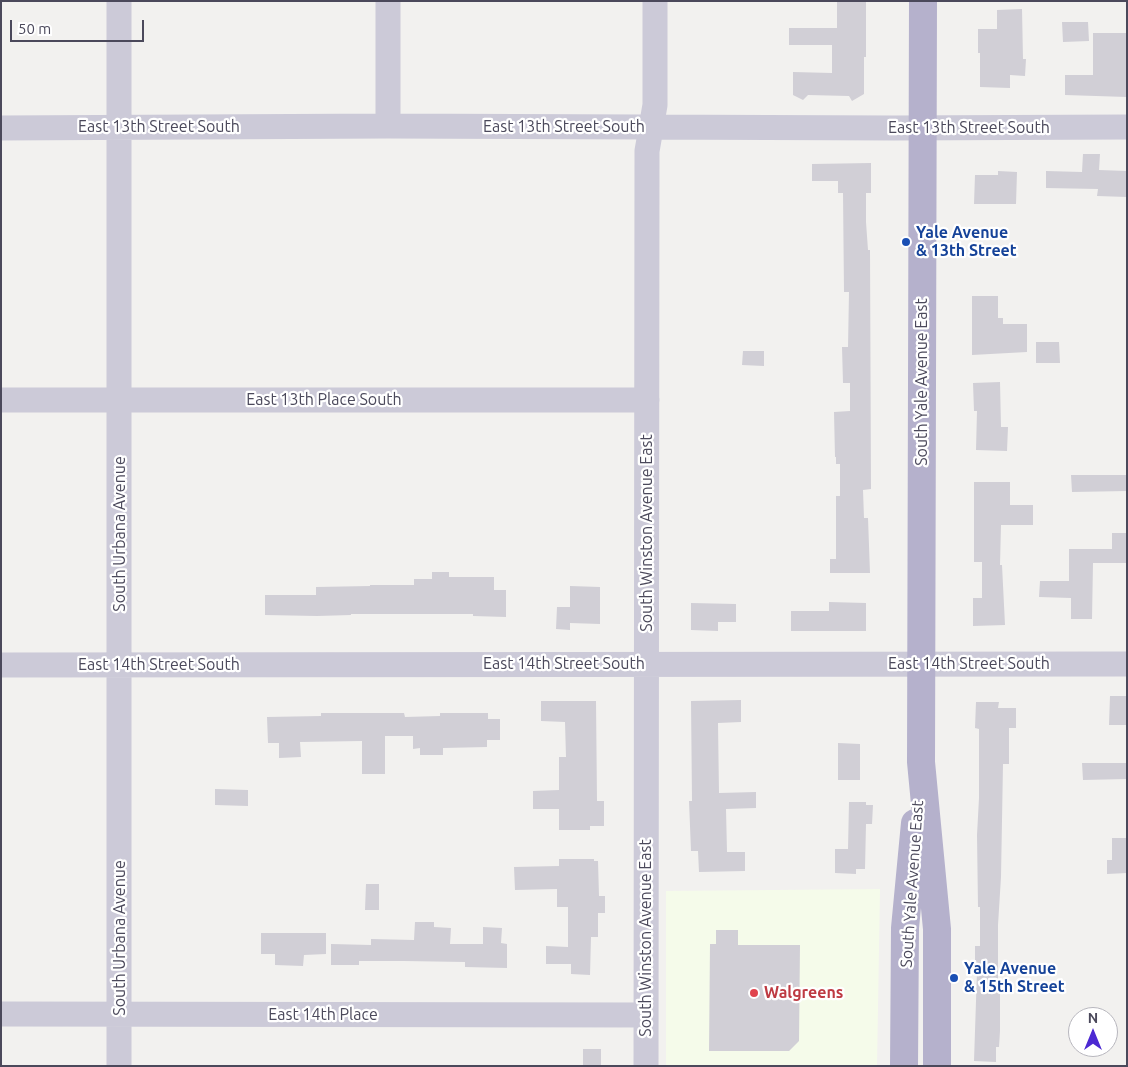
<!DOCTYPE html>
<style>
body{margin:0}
#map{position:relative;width:1128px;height:1067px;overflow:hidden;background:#f2f1ef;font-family:Ubuntu,sans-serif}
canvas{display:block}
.frame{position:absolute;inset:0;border:2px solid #4b495b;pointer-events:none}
.north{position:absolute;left:1068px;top:1007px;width:50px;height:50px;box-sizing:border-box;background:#fff;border:1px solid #b7b6bd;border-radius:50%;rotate:0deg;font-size:14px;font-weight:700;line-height:20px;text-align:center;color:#4b495b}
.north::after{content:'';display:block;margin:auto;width:18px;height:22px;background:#4c29d2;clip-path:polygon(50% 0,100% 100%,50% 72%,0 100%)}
.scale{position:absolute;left:10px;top:20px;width:134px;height:22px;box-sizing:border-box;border:2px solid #4b495b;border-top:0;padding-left:6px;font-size:15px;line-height:18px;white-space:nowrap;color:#4b495b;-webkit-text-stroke:4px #fff;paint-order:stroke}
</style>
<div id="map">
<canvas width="1128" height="1067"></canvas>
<div class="frame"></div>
<div class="north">N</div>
<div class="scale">50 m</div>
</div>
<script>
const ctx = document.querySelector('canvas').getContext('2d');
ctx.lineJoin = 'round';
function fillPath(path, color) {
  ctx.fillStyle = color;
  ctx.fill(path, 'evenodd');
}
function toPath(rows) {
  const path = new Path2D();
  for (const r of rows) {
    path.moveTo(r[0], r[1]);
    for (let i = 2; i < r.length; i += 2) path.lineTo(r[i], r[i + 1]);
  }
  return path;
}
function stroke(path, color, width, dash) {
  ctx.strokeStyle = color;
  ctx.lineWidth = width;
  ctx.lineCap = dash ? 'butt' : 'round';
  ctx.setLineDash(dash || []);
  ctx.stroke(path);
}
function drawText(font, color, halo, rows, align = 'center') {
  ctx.font = font + ' Ubuntu,sans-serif';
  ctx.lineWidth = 4.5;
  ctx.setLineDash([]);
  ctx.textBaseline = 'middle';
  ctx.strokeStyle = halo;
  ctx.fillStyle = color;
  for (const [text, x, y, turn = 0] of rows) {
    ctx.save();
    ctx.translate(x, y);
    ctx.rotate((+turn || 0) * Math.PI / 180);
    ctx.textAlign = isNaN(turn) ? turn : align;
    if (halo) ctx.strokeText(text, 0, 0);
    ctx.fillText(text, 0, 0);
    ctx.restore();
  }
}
fillPath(toPath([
 [880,889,877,1066,666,1066,666,891]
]), '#f5fbea');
fillPath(toPath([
 [837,1,866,1,866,57,864,57,864,94,852,101,849,96,808,95,803,100,793,95,793,72,832,73,832,45,789,45,789,28,837,28],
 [1022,9,1023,59,1026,59,1025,76,1010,75,1010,88,980,87,980,53,978,53,978,29,997,29,997,10],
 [1062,22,1088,22,1089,41,1063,42],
 [1093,33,1127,33,1127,97,1065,95,1065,75,1093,75],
 [1083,154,1100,154,1099,170,1127,171,1127,197,1097,196,1098,189,1046,188,1046,171,1082,172],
 [871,163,871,193,866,193,866,222,868,250,870,250,871,489,863,490,864,518,868,518,870,573,830,573,830,559,836,559,836,496,840,496,840,464,836,464,836,457,835,457,834,412,850,411,850,383,843,383,842,347,848,347,849,292,844,292,843,193,838,193,838,181,812,181,812,164],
 [998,171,1017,172,1016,204,974,204,975,175,998,175],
 [972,296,998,296,998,318,1003,318,1003,324,1027,324,1027,352,972,355],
 [1036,342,1059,342,1060,363,1036,363],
 [743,351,764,351,764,366,742,365],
 [1000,382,1001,427,1008,427,1007,451,976,450,977,411,974,411,973,383],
 [1071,475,1127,475,1127,491,1072,492],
 [974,482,1010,482,1010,505,1033,505,1033,525,1001,525,1000,565,1002,565,1005,625,973,626,973,598,982,598,982,562,974,562],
 [1112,533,1127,533,1127,563,1093,563,1092,619,1071,619,1071,598,1039,597,1040,581,1069,581,1069,549,1112,549],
 [432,572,449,572,449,577,494,577,494,590,506,590,506,617,473,616,473,614,351,614,351,615,317,616,265,615,265,595,316,595,316,587,370,586,370,585,414,585,414,579,432,579],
 [570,586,600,587,600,624,570,623,570,630,556,629,557,607,570,607],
 [829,602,866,603,866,631,791,631,791,611,829,611],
 [691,603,736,604,736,622,718,622,718,631,691,630],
 [1110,696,1127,696,1127,725,1109,725],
 [741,700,741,722,718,723,719,793,756,792,756,808,726,809,727,852,745,852,745,871,699,872,698,851,691,851,689,801,692,801,691,701],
 [541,701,596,701,597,801,604,801,604,826,590,826,590,830,559,830,559,809,533,809,533,791,559,790,559,757,566,757,565,722,541,721],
 [976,702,999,702,998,708,1016,708,1016,728,1009,728,1009,764,1003,764,1001,877,998,925,998,982,1000,982,1000,1031,999,1047,996,1047,996,1062,974,1061,977,971,975,971,975,946,980,946,980,907,978,907,977,835,979,798,979,729,975,728],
 [321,713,404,713,405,717,440,716,440,713,488,713,488,719,500,719,500,740,487,740,487,747,443,748,443,755,420,755,420,748,413,749,413,736,385,736,385,774,362,774,362,741,300,742,301,757,279,758,279,743,268,743,267,717,321,716],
 [838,743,860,744,860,780,838,780],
 [1082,763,1127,763,1127,779,1083,780],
 [215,789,248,790,248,806,215,805],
 [849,802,866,802,866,805,873,805,872,824,866,824,865,869,856,869,856,874,835,873,835,849,848,849],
 [1112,838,1127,838,1127,873,1107,874,1107,860,1112,860],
 [559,859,594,859,594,861,598,861,599,896,605,896,605,913,598,913,598,937,591,937,590,975,571,974,571,964,546,964,546,946,568,947,568,907,557,907,557,889,515,890,514,867,559,866],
 [366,884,379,884,379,910,365,910],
 [415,922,434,922,434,927,451,928,450,944,483,944,483,927,502,928,501,943,507,944,507,968,465,967,465,962,404,961,359,961,359,965,331,965,331,944,371,945,371,939,414,940],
 [716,930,738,930,738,945,800,945,799,1041,789,1051,709,1051,710,944,716,944],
 [261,933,326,933,326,954,304,955,303,966,275,965,275,954,261,954],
 [583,1049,601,1049,601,1066,583,1066]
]), '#d1cfd6');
stroke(toPath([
 [119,1,119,1066],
 [388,1,388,126],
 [1,128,388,126,894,128,1127,127],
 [1,400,647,400],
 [1,665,1127,664],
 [1,1014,645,1015],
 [646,1066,647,151,655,105,655,1]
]), '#cccad8', 25);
stroke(toPath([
 [923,1,921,762,937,929,937,1066],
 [904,1066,905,928,915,823]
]), '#b5b1cc', 28);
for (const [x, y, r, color] of [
 [906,242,5,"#1a4fb4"],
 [954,978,5,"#1a4fb4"],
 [754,993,5,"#e0444e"]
]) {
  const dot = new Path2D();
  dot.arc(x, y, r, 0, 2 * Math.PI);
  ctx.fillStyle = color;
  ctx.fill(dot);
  stroke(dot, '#fff', 2);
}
drawText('16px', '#4b495b', '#fff', [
 ["East 13th Street South",159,127],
 ["East 13th Street South",564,127],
 ["East 13th Street South",969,128],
 ["South Yale Avenue East",922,382,-90],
 ["East 13th Place South",324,400],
 ["South Winston Avenue East",647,533,-90],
 ["South Urbana Avenue",120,534,-90],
 ["East 14th Street South",564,664],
 ["East 14th Street South",969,664],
 ["East 14th Street South",159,665],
 ["South Yale Avenue East",912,884,-86],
 ["South Urbana Avenue",120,938,-90],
 ["South Winston Avenue East",646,938,-90],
 ["East 14th Place",323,1015]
]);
drawText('bold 16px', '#164399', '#fff', [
 ["Yale Avenue",916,233],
 ["& 13th Street",916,251],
 ["Yale Avenue",964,969],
 ["& 15th Street",964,987]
], 'left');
drawText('bold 16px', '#be3a42', '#fff', [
 ["Walgreens",764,993]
], 'left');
</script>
